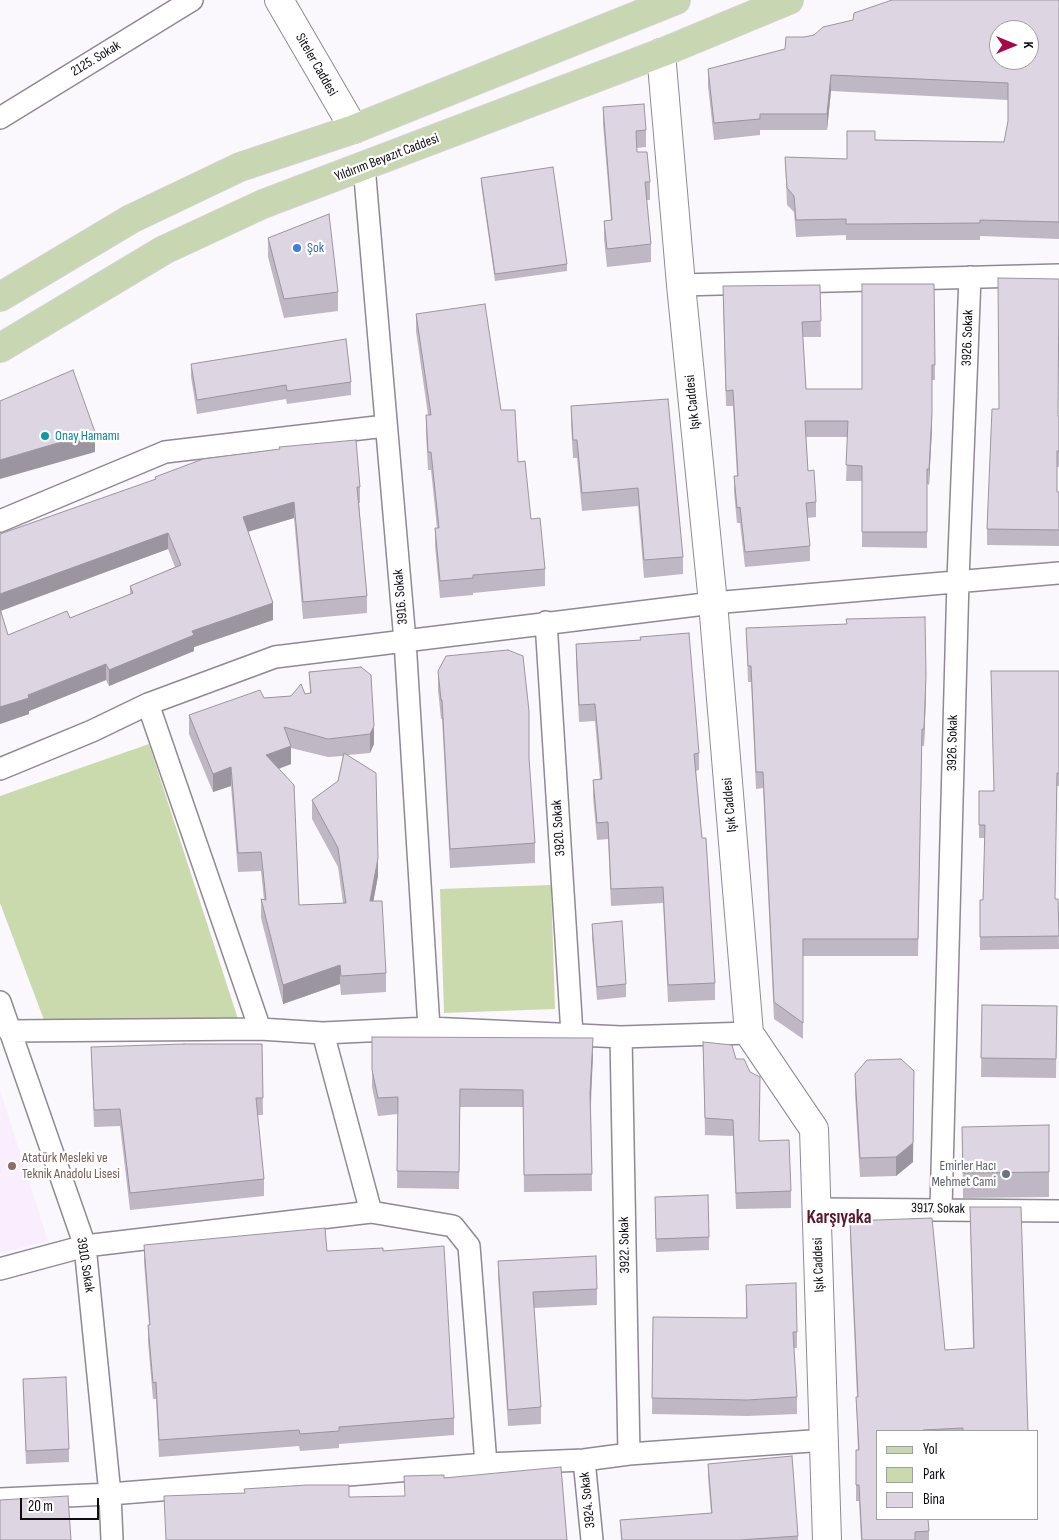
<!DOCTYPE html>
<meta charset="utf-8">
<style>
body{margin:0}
#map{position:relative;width:1059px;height:1540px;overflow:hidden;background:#fbf8fd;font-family:"Sofia Sans Condensed",sans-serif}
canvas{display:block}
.legend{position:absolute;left:876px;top:1430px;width:162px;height:90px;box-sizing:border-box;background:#fff;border:1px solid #9f9ea0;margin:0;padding:6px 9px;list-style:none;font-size:15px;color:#0f0c11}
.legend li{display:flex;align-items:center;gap:10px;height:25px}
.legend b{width:25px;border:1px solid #9f9ea0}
.north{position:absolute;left:989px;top:20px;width:50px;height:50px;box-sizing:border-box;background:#fff;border:1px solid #9f9ea0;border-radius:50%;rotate:90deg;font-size:14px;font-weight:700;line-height:20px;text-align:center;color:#0f0c11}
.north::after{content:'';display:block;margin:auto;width:18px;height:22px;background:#a30a47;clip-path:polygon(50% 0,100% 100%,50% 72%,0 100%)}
.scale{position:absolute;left:20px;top:1498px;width:79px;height:22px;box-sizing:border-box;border:2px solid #0f0c11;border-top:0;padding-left:6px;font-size:15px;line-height:18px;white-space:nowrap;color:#0f0c11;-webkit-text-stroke:4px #fff;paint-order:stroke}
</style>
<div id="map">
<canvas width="1059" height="1540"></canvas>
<ul class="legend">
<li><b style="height:6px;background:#c8d7b1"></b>Yol</li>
<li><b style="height:14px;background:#cadaad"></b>Park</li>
<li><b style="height:14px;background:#ded5e3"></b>Bina</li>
</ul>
<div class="north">K</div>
<div class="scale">20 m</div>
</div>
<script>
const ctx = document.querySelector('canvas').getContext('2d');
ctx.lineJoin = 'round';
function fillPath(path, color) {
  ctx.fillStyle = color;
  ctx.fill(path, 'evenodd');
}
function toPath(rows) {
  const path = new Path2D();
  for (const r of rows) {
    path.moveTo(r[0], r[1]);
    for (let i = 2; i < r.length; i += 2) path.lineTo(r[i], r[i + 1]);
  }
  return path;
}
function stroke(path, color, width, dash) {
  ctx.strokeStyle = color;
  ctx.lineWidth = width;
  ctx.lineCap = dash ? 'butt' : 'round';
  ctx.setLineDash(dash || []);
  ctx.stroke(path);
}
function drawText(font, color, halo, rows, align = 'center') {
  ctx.font = font + ' "Sofia Sans Condensed",sans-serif';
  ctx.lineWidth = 4.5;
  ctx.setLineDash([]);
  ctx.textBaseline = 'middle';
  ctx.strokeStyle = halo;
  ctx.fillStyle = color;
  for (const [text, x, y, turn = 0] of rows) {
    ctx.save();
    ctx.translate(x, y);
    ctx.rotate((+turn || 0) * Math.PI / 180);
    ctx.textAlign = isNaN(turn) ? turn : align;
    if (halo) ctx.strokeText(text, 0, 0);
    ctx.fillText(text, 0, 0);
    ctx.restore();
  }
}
fillPath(toPath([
 [0,1090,48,1241,0,1253]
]), '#f8eefe');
fillPath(toPath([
 [149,744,238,1019,44,1020,0,903,0,796],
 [551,885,555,1009,444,1013,440,889]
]), '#cadaad');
const street = toPath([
 [0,118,192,0],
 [364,166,405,641,429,1028],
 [681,285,1059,275],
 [0,521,165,452,385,426],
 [546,622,572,1034],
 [148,704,260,1029],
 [0,769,92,731,148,704,275,657,713,603,1059,573],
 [0,1002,85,1246,110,1494,112,1540],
 [9,1031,260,1029,323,1033,429,1028,621,1037,749,1033],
 [323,1033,371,1212,453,1226,469,1246,486,1464],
 [621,1037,629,1454],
 [941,1208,958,580,970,277],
 [817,1209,1059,1211],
 [0,1269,85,1246,371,1212],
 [584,1460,592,1540],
 [0,1499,110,1494,486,1464,584,1460,629,1454,825,1440]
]);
const secondary = toPath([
 [279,0,354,129],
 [661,53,681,285,713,603,749,1033,814,1129,827,1540]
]);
const primary = toPath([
 [0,297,131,219,240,167,354,129,676,0],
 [0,348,164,250,263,204,661,53,789,0]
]);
stroke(street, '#908894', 24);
stroke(secondary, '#908894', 30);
stroke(primary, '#d4d3d4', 30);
stroke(street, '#fff', 21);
stroke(secondary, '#fff', 28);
stroke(primary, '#c8d7b1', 28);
fillPath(toPath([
 [1059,0,1059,239,980,236,980,240,846,240,846,235,796,237,794,212,787,205,785,157,847,159,875,140,1004,142,1008,121,1008,100,831,91,827,130,760,130,760,135,714,140,708,86,708,69,785,49,804,37],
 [603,107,646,130,646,147,637,148,637,152,650,182,650,200,646,200,651,244,651,262,607,267,604,239,604,221,611,220,603,124],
 [481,178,567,264,567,271,495,281,481,184],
 [268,238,338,292,338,311,284,318,268,257],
 [934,284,935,380,932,380,932,428,929,485,927,484,927,548,862,547,862,481,846,481,848,437,806,437,808,471,816,502,816,517,807,518,810,546,810,561,745,567,740,523,737,523,734,492,734,476,737,476,733,406,726,406,723,302,820,285,821,337,803,337,806,389,862,389],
 [416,314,501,410,518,462,531,519,545,569,545,586,473,593,473,595,440,598,435,546,435,528,437,528,431,470,428,470,426,433,426,415,428,415,416,331],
 [191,364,351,382,351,395,287,404,286,399,197,414,191,377],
 [668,399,683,557,683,574,644,578,638,506,582,511,577,458,573,458,571,424,571,406],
 [999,409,1059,416,1059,467,1057,467,1057,492,1059,492,1059,546,987,545,987,529],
 [155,477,360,487,360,503,359,503,367,596,367,613,303,619,294,518,248,532,273,620,194,647,194,651,109,686,106,680,29,711,29,714,0,724,0,534,155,480],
 [168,549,175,567,130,586,130,594,70,618,8,635,1,611],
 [746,628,926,692,924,746,922,746,918,956,803,956,803,1039,774,1019,763,788,756,789,751,682,748,682],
 [576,644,699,753,699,770,696,771,715,983,715,1000,668,1002,663,903,611,906,608,839,597,840,593,797,593,780,600,779,595,721,579,722,576,661],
 [361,667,374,744,370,753,348,755,378,876,373,901,386,973,386,992,341,995,340,984,283,1004,261,918,261,899,264,900,261,871,238,872,231,786,213,792,189,734,189,715,264,698,291,696,310,693,309,672],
 [291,748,328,757,343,756,338,781,312,800,312,819,338,867,343,903,299,905,279,769,291,764],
 [438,671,529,759,535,843,535,863,450,868,442,719,441,719,438,690],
 [1059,671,1059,786,1057,786,1055,899,1058,899,1059,949,980,950,980,900,983,900,985,838,979,838,979,791,993,791],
 [592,924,626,984,626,997,597,1000,592,937],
 [982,1005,1057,1006,1056,1078,981,1077],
 [372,1037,593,1055,591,1105,592,1191,524,1192,523,1107,460,1107,459,1189,397,1188,398,1114,378,1116,372,1087],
 [703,1042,759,1141,791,1191,791,1208,736,1209,733,1136,705,1135],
 [262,1044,263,1115,257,1115,264,1179,264,1196,130,1210,120,1126,94,1127,91,1047],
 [855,1074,913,1162,896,1176,860,1177,855,1094],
 [962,1127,1049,1172,1049,1197,963,1198],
 [655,1197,709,1237,709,1250,656,1252],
 [970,1207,1028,1431,878,1431,929,1531,929,1540,861,1540,859,1501,856,1501,856,1450,858,1450,856,1397,857,1397,850,1237,850,1221,945,1350,973,1348],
 [144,1245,327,1251,383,1251,454,1418,454,1435,339,1444,339,1448,300,1451,299,1446,159,1457,156,1399,153,1399,148,1342,148,1325,149,1325,144,1262],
 [498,1261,597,1289,597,1305,534,1308,541,1407,541,1424,508,1426,498,1277],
 [746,1285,797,1332,797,1348,794,1348,797,1397,797,1414,747,1416,652,1414,653,1317,746,1318],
 [23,1379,69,1449,69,1462,26,1464],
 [708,1464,798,1536,798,1540,621,1540,620,1520,711,1513,708,1477]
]), '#bfb7c3');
fillPath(toPath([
 [831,75,831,91,827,130,827,114],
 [932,413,932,428,929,485,929,469],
 [95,432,95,452,0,479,0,460],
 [294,502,294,518,243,533,243,517],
 [168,533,168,549,0,611,0,594],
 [273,603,273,620,194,647,194,651,109,686,109,670,192,631],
 [106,664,106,680,29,711,29,714,0,724,0,707],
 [926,675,926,692,924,746,924,729],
 [374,726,374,744,370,753,370,734],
 [291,746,291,764,266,773,266,755],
 [231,767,231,786,213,792,213,774],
 [378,858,378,876,370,920,370,901],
 [340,965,340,984,283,1004,283,985],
 [593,1038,593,1055,590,1110,590,1093],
 [914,1071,913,1162,896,1176,896,1157]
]), '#9b959f');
const building = toPath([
 [892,0,1059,0,1059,222,980,220,980,223,874,224,846,224,846,219,796,220,794,196,787,188,785,157,847,159,847,131,875,131,875,140,1004,142,1008,121,1008,83,831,75,827,114,760,114,760,119,714,123,708,69,785,49,786,37,804,37,814,35,823,27,853,20,854,13,892,0],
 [999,30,1029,30,1029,60,999,60,999,30],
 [644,104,646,130,636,131,637,152,647,152,650,182,645,182,651,244,607,249,604,221,612,220,603,107,644,104],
 [553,167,567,264,495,274,481,178,553,167],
 [329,214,338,292,284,299,268,238,329,214],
 [998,278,1059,279,1058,416,1059,416,1059,451,1057,451,1057,492,1059,492,1059,530,987,529,992,409,999,409,998,278],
 [862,284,934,284,935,365,932,365,932,413,929,469,927,469,927,532,862,532,862,466,846,465,848,421,805,421,808,471,814,470,816,502,806,503,810,546,745,552,740,507,737,508,734,476,738,476,733,390,726,391,723,286,820,285,821,321,802,322,806,389,862,389,862,284],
 [485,304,501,410,515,410,518,462,525,461,531,519,540,518,545,569,473,575,473,578,440,581,435,528,439,528,431,452,428,452,426,415,431,415,416,314,485,304],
 [346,339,351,382,287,391,286,385,197,400,191,364,346,339],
 [73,370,95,432,0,460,0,401,73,370],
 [668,399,683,557,644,560,638,488,582,493,577,440,573,440,571,406,668,399],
 [356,440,360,487,357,487,367,596,303,602,294,502,243,517,273,603,192,631,194,635,109,670,106,664,28,695,29,698,0,707,0,609,8,635,67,611,70,618,133,593,130,586,181,565,168,533,0,594,0,534,156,479,155,477,203,459,280,449,279,447,356,440],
 [925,617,926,675,924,729,922,729,918,939,803,939,803,1023,774,1002,763,772,756,772,751,666,748,666,746,628,847,624,846,619,925,617],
 [689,633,699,753,694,754,702,838,706,838,715,983,668,985,663,887,611,889,608,822,597,823,593,780,602,779,595,704,579,705,576,644,641,640,640,637,689,633],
 [508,650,523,656,529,711,529,758,535,843,450,849,442,700,441,700,438,671,446,656,508,650],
 [361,667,371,675,374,726,370,734,328,739,284,727,291,746,266,755,294,785,299,905,346,903,338,848,312,800,338,781,344,753,376,773,378,858,370,901,382,901,386,973,341,976,340,965,283,985,261,899,266,900,261,852,238,853,231,767,213,774,189,715,260,690,264,698,291,696,301,684,305,694,311,693,309,672,361,667],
 [991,671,1059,671,1059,773,1057,773,1055,899,1058,899,1059,936,980,937,980,900,983,900,985,825,979,825,979,791,994,791,991,671],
 [622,921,626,984,597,987,592,924,622,921],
 [982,1005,1057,1006,1056,1059,981,1058,982,1005],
 [372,1037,593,1038,590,1093,592,1174,524,1175,523,1090,460,1089,459,1172,397,1171,398,1097,378,1098,372,1070,372,1037],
 [703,1042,732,1045,736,1059,744,1059,750,1072,760,1077,759,1141,789,1140,791,1191,736,1193,733,1120,705,1118,703,1042],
 [184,1044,262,1044,263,1098,256,1098,264,1179,130,1193,120,1109,94,1110,91,1047,184,1044],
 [901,1059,914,1071,913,1143,896,1157,860,1158,855,1074,867,1060,901,1059],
 [1049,1125,1049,1172,963,1173,962,1127,1049,1125],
 [708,1195,709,1237,656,1239,655,1197,708,1195],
 [970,1207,1021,1207,1028,1431,963,1431,963,1428,923,1430,923,1431,878,1431,878,1519,928,1519,929,1531,915,1532,915,1540,862,1540,859,1485,856,1485,856,1450,859,1450,856,1397,858,1397,850,1221,932,1218,945,1350,974,1348,970,1207],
 [325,1228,327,1251,383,1248,383,1251,444,1246,454,1418,339,1427,339,1431,300,1434,299,1430,159,1440,156,1382,153,1383,148,1325,150,1325,144,1245,325,1228],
 [596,1256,597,1289,533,1292,541,1407,508,1410,498,1261,596,1256],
 [796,1283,797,1332,793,1332,797,1397,747,1400,652,1398,653,1317,747,1318,746,1285,796,1283],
 [66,1377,69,1449,26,1451,23,1379,66,1377],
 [792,1456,798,1536,739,1540,622,1540,620,1520,712,1513,708,1464,792,1456],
 [561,1467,567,1540,166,1540,164,1496,245,1493,244,1489,307,1485,349,1485,349,1497,405,1496,404,1476,444,1475,444,1478,561,1467],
 [68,1496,71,1540,0,1540,0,1500,68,1496]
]);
fillPath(building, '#ded5e3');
stroke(building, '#9b959f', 1);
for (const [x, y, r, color] of [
 [297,248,5,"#3f7fe0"],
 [45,436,5,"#0f9aa8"],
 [12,1166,5,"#8d6e63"],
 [1006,1174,5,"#6b7280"]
]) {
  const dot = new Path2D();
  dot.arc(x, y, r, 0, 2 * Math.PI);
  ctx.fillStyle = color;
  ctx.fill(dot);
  stroke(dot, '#fff', 2);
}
drawText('14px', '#0f0c11', '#fff', [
 ["2125. Sokak",96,59,-31],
 ["Siteler Caddesi",316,65,60],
 ["Yıldırım Beyazıt Caddesi",387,158,-21],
 ["3926. Sokak",968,338,-88],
 ["Işık Caddesi",693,402,-96],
 ["3916. Sokak",401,597,-95],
 ["3926. Sokak",953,743,-89],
 ["Işık Caddesi",730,805,-95],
 ["3920. Sokak",559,828,-94],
 ["3917. Sokak",938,1209,1],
 ["3922. Sokak",625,1245,-91],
 ["3910. Sokak",85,1265,81],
 ["Işık Caddesi",819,1265,-92],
 ["3924. Sokak",588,1500,-96]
]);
drawText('14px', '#366cbe', '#fff', [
 ["Şok",307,248]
], 'left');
drawText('14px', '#0d838f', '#fff', [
 ["Onay Hamamı",55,436]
], 'left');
drawText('14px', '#785e54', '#fff', [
 ["Atatürk Mesleki ve",22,1158],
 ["Teknik Anadolu Lisesi",22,1174]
], 'left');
drawText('14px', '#5b616d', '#fff', [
 ["Emirler Hacı",996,1166],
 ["Mehmet Cami",996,1182]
], 'right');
drawText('bold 19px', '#591529', '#fff', [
 ["Karşıyaka",839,1218]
]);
</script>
